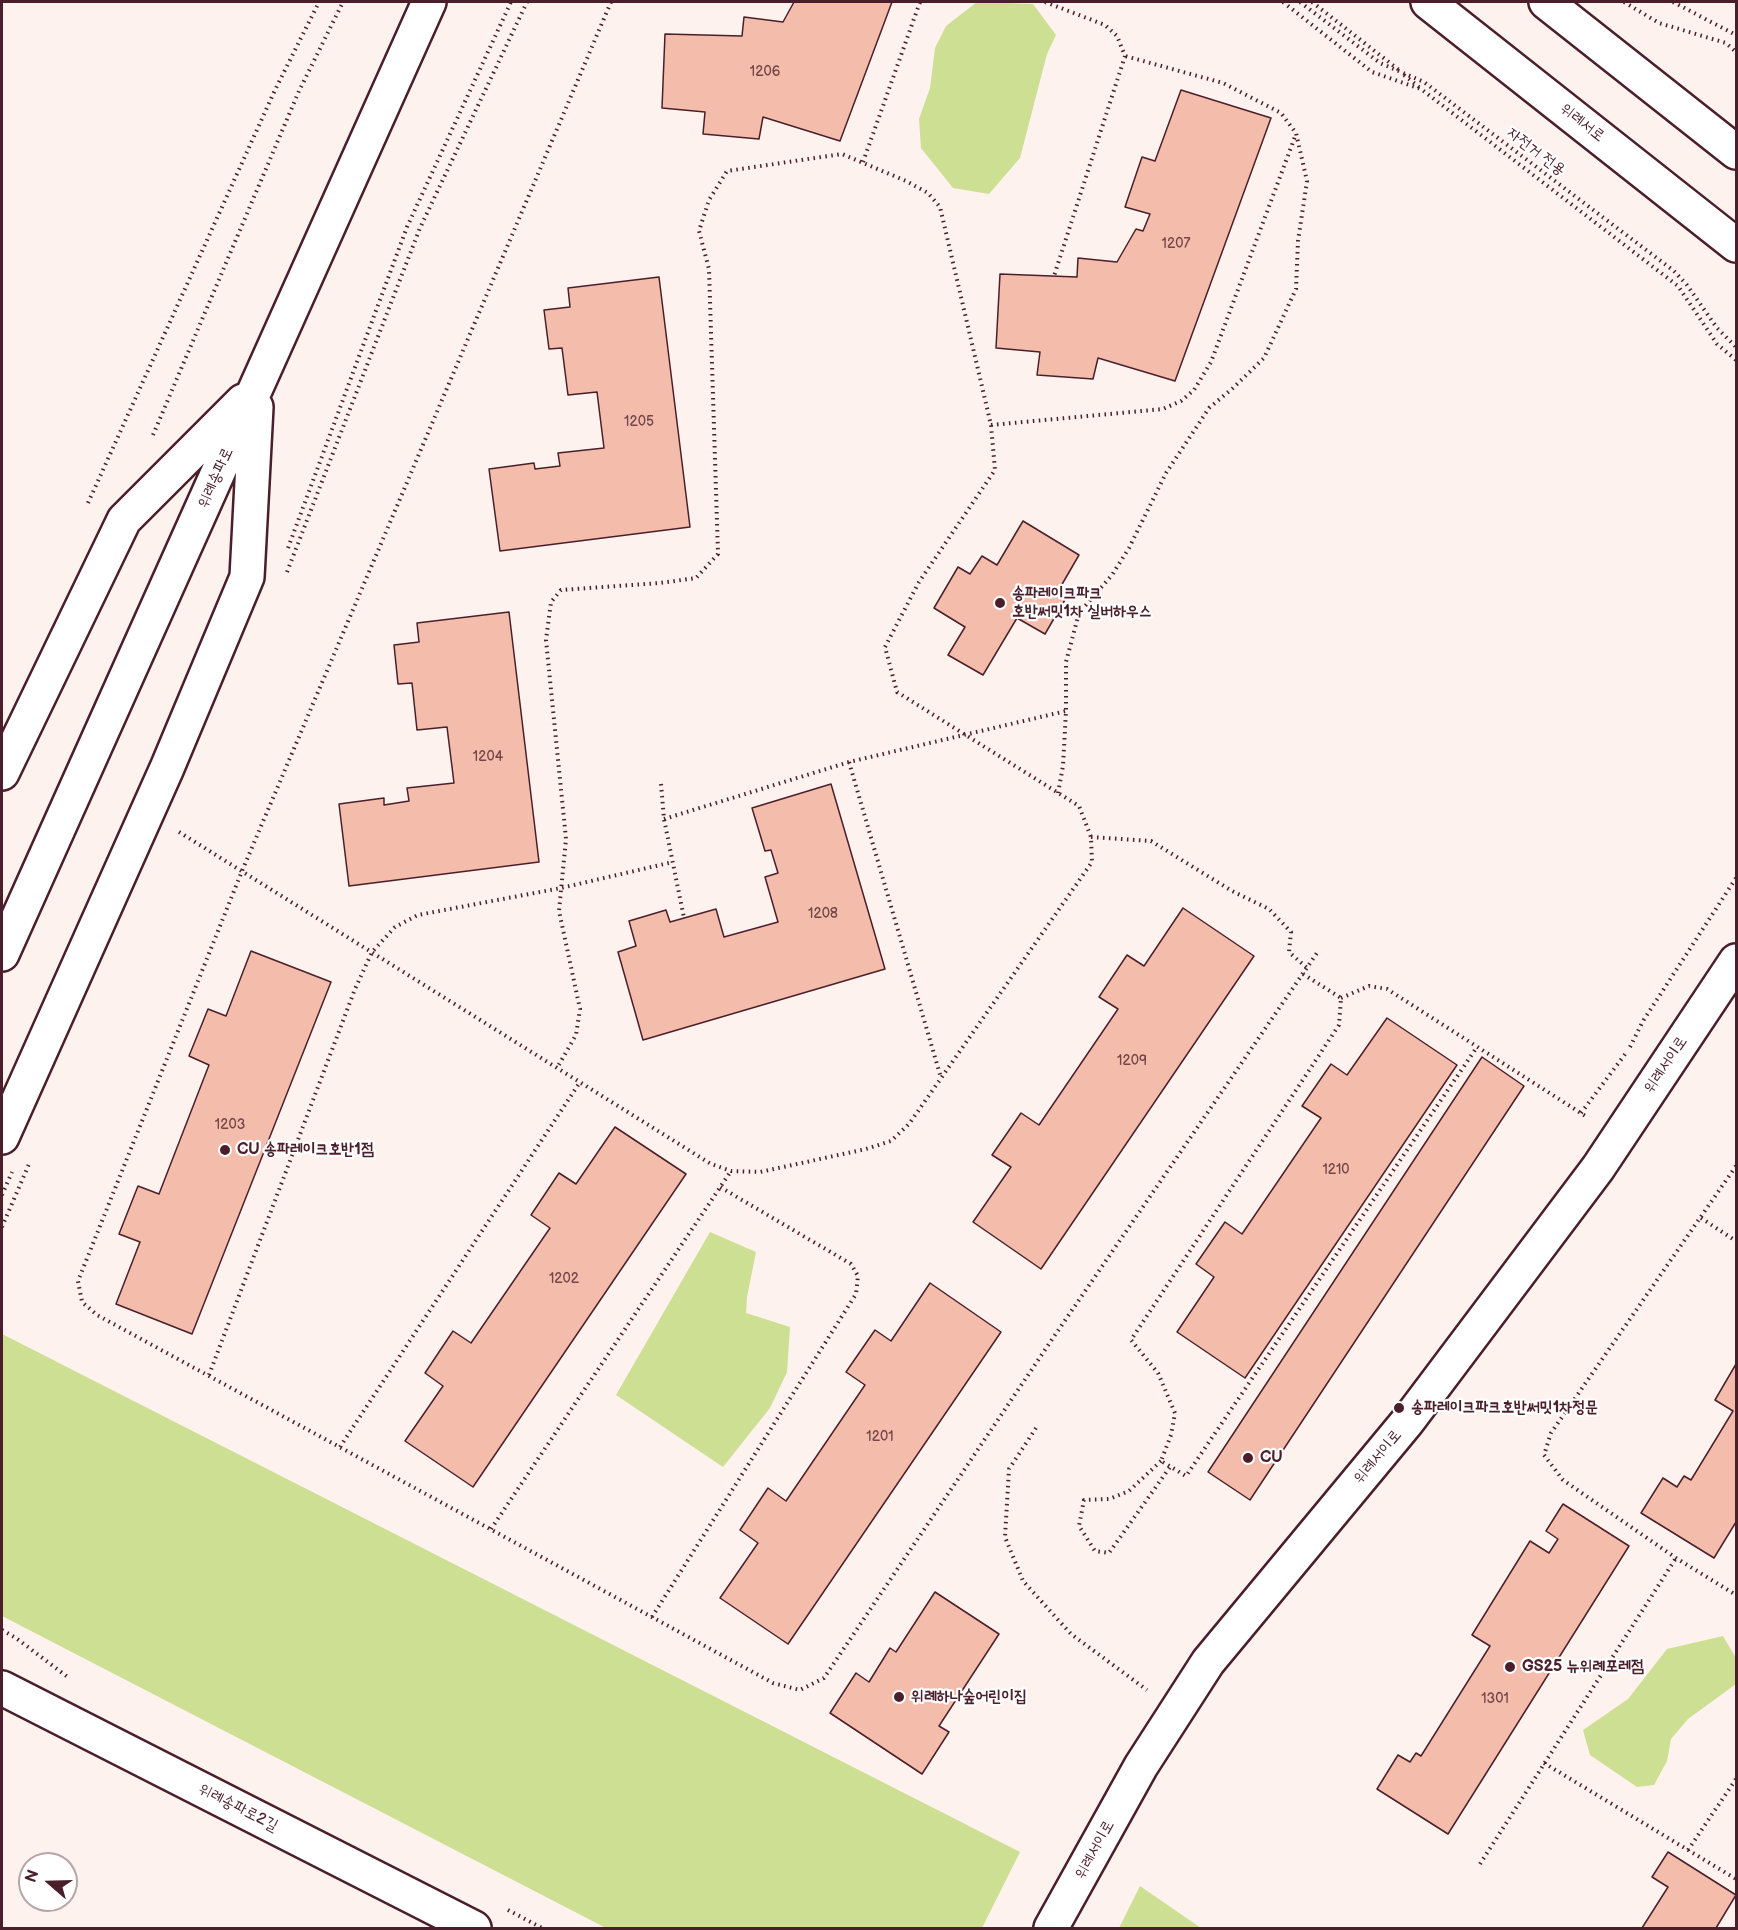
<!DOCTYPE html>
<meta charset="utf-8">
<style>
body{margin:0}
#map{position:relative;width:1738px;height:1930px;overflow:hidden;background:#fdf2ee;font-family:"Balsamiq Sans",sans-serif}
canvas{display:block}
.frame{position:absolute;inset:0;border:3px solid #4a1f2b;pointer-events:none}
.north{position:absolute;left:18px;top:1852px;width:60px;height:60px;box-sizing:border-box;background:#fff;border:2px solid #b7a5aa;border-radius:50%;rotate:290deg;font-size:16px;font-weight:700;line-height:24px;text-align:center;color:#4a1f2b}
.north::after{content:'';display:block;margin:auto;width:21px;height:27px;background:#4a1f2b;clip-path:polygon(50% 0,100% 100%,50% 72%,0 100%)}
</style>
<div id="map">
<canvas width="1738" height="1930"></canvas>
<div class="frame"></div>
<div class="north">N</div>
</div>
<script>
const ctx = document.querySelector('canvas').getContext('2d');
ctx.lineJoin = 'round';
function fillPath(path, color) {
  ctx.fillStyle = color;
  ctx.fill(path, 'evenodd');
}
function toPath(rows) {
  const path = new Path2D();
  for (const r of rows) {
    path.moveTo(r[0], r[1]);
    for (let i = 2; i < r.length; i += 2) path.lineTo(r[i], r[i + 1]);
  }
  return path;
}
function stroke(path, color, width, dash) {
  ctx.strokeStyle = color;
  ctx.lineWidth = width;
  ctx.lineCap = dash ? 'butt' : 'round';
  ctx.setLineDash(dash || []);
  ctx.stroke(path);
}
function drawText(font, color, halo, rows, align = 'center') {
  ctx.font = font + ' "Balsamiq Sans","Poor Story",sans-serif';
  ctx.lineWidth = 4.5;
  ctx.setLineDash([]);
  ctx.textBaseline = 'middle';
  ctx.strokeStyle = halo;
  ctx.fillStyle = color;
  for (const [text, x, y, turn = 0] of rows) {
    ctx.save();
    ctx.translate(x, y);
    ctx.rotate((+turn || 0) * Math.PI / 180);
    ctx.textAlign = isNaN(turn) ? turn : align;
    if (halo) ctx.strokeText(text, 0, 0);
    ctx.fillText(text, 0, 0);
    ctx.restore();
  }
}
fillPath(toPath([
 [977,2,1033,4,1056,35,1047,54,1020,158,989,194,953,188,921,148,919,119,930,88,935,48,946,26],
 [710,1232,756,1252,747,1297,746,1313,790,1327,787,1372,770,1408,723,1467,616,1395],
 [2,1334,1020,1852,982,1928,606,1928,2,1616],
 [1723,1636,1736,1658,1736,1684,1688,1719,1671,1739,1667,1761,1654,1785,1637,1787,1590,1755,1583,1730,1628,1699,1667,1649],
 [1140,1886,1201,1928,1119,1928]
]), '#cddf93');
const building = toPath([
 [794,2,892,2,840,141,763,117,759,139,703,134,705,112,662,108,665,34,742,36,744,17,783,22,794,2],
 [1181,90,1271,118,1175,381,1098,358,1093,379,1037,375,1040,352,996,348,1000,274,1077,277,1078,258,1117,262,1136,229,1143,231,1150,214,1125,207,1142,157,1155,161,1181,90],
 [659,277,690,527,500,551,489,469,534,463,535,469,560,466,558,453,604,448,597,392,568,395,562,348,549,349,544,310,570,307,568,288,659,277],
 [1023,521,1079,555,1057,593,1066,598,1045,634,1017,618,983,675,948,655,965,627,934,608,958,567,970,574,982,556,997,565,1023,521],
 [509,612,539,862,349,886,339,804,384,798,384,805,409,801,407,788,454,783,447,727,417,730,412,683,398,684,394,645,419,642,417,623,509,612],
 [831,784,885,969,643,1040,618,952,636,946,629,921,666,910,670,922,716,909,724,937,778,922,765,877,778,873,771,850,765,851,752,808,831,784],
 [1183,908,1254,956,1041,1269,973,1222,1011,1167,992,1155,1021,1113,1039,1125,1118,1009,1099,997,1127,955,1144,966,1183,908],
 [251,951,331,982,192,1334,116,1304,140,1242,119,1234,138,1186,159,1194,209,1065,189,1056,208,1009,226,1016,251,951],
 [1387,1018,1457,1065,1245,1378,1177,1332,1214,1277,1196,1264,1225,1222,1242,1234,1321,1118,1302,1106,1331,1064,1347,1075,1387,1018],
 [1482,1057,1524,1086,1250,1500,1208,1472,1482,1057],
 [615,1127,686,1174,473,1487,405,1441,443,1386,425,1373,453,1331,471,1343,550,1228,531,1215,559,1173,576,1184,615,1127],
 [930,1283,1001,1332,788,1644,720,1598,758,1543,740,1530,768,1488,786,1501,865,1385,846,1372,875,1330,891,1341,930,1283],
 [1736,1364,1736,1522,1714,1558,1641,1513,1663,1478,1677,1487,1684,1476,1691,1480,1733,1411,1715,1400,1736,1364],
 [1563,1504,1629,1546,1448,1834,1377,1789,1398,1755,1410,1762,1416,1753,1421,1756,1490,1646,1472,1635,1530,1541,1549,1553,1558,1539,1546,1531,1563,1504],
 [935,1592,999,1634,939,1726,949,1732,922,1774,830,1713,856,1673,869,1682,890,1648,896,1652,935,1592],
 [1668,1852,1736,1895,1716,1928,1642,1928,1668,1887,1652,1877,1668,1852]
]);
fillPath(building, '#f4bcaa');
stroke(building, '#4a1f2b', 1.5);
const tertiary = toPath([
 [2,1688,474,1928],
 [1051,1928,1141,1766,1208,1662,1407,1422,1598,1168,1736,961]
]);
const secondary = toPath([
 [2,773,124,520,243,401],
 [2,954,429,2],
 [2,1137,167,768,247,577,256,407]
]);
const primary = toPath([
 [1428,2,1736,245],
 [1546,2,1736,152]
]);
stroke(tertiary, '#4a1f2b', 38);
stroke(secondary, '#4a1f2b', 38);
stroke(primary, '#4a1f2b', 38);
stroke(toPath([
 [611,2,242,871,78,1281,82,1302,97,1315,773,1683,800,1690,824,1678,1055,1335,1317,953],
 [1045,2,1105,25,1117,36,1125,56,1054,276],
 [1283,2,1372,72,1421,89,1678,286,1717,344,1736,360],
 [1300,2,1380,63,1424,82,1674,271,1687,285,1717,328,1736,347],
 [1312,2,1399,70],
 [1624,2,1659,23,1726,43,1736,52],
 [1673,2,1736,35],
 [1404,75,1419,87],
 [863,162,920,2],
 [991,425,1163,409,1181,401,1194,390,1211,362,1296,134],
 [153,435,299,91,343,2],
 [88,503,275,90,319,2],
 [288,548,407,227,511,2],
 [287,572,420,228,527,2],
 [849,762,941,1078],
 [661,784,664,819,684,918],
 [1058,793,1063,766,1066,711,1066,662,1079,613,1112,575,1129,548,1166,473,1209,408,1233,388,1264,358,1296,289,1298,241,1307,181,1296,133,1281,113,1223,83,1125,56],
 [664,819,849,762,1066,711],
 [179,832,711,1164,731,1171,760,1172,866,1149,891,1141,909,1124,1092,862,1091,837,1079,806,897,692,885,647,919,582,995,470,991,425,940,207,928,193,906,181,842,154,727,171,709,200,699,231,709,269,718,554,696,578,660,583,561,590,551,602,546,640,566,839,559,911,580,1009,576,1035,557,1068],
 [1091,837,1151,841,1232,891,1269,909,1291,932,1289,952,1307,968],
 [1303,974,1341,998,1339,1025,1131,1340,1158,1373,1175,1413,1171,1435,1161,1461,1186,1476,1477,1047],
 [1341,998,1369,986,1387,989,1587,1117],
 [1630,1047,1643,1021,1736,878],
 [1581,1113,1626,1053],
 [1736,1166,1551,1433,1544,1455,1563,1480,1676,1558,1736,1595],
 [2,1195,12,1172],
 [1701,1218,1736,1241],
 [2,1227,29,1164],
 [209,1375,355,989,372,952,395,927,418,915,561,888,673,862],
 [1036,1428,1009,1469,1005,1537,1023,1581,1071,1634,1147,1690],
 [340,1447,580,1082],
 [1161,1461,1129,1491,1109,1499,1084,1500,1079,1526,1095,1551,1109,1553,1170,1467],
 [491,1529,731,1171],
 [652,1617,856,1294,858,1276,851,1264,720,1187],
 [2,1630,16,1638,69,1678],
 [1544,1763,1736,1879],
 [1688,1850,1736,1779],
 [1480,1864,1676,1558],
 [508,1910,542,1928]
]), '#4a1f2b', 4, [1.5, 4.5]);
stroke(tertiary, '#fff', 33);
stroke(secondary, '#fff', 33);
stroke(primary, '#fff', 33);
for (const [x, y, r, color] of [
 [1000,603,6,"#4a1f2b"],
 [225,1150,6,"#4a1f2b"],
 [1399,1408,6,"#4a1f2b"],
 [1248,1458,6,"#4a1f2b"],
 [1510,1667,6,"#4a1f2b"],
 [899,1697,6,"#4a1f2b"]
]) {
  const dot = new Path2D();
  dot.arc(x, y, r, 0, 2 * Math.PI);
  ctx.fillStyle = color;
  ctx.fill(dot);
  stroke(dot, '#fff', 2);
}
drawText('14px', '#74464b', null, [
 ["1206",765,72],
 ["1207",1176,244],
 ["1205",639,422],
 ["1204",488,757],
 ["1208",823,914],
 ["1209",1132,1061],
 ["1203",230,1125],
 ["1210",1336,1170],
 ["1202",564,1279],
 ["1201",880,1437],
 ["1301",1495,1699]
]);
drawText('16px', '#4a1f2b', '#fff', [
 ["위례서로",1582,123,38],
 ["자전거 전용",1536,152,37],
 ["위례송파로",216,478,-66],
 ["위례서이로",1666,1065,-56],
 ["위례서이로",1378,1457,-50],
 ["위례송파로2길",238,1808,27],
 ["위례서이로",1095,1850,-61]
]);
drawText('bold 16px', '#4a1f2b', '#fff', [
 ["송파레이크파크",1012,594],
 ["호반써밋1차 실버하우스",1012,612],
 ["CU 송파레이크호반1점",237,1150],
 ["송파레이크파크호반써밋1차정문",1411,1408],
 ["CU",1260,1458],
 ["GS25 뉴위례포레점",1522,1667],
 ["위례하나숲어린이집",911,1697]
], 'left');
</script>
